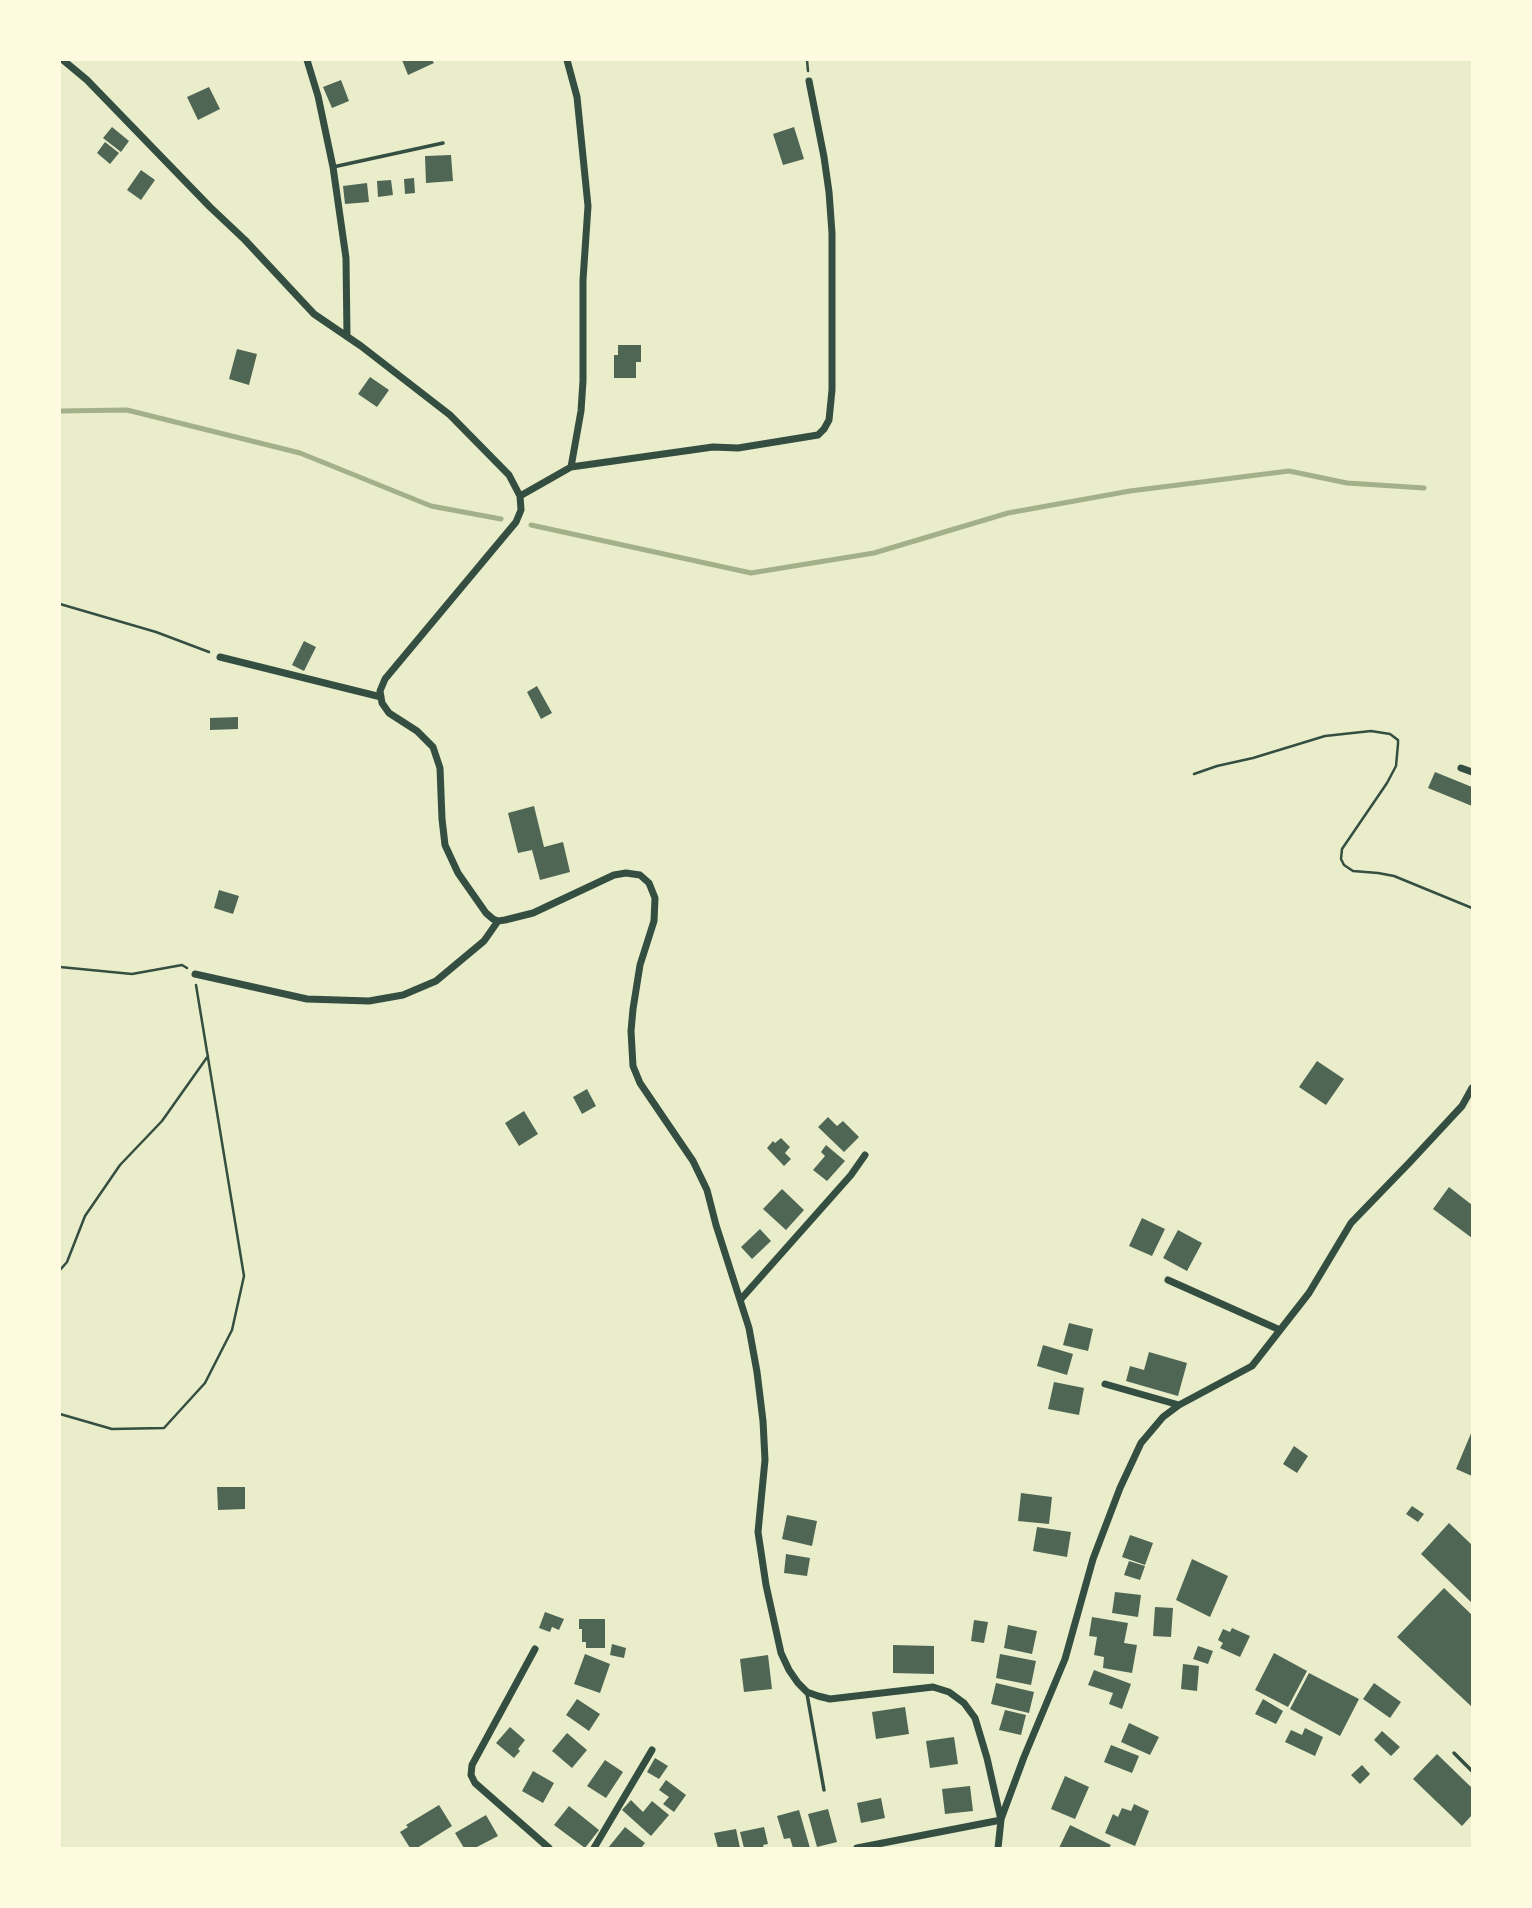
<!DOCTYPE html>
<style>
body{margin:0}
#map{position:relative;width:1532px;height:1908px;overflow:hidden;background:#e9edc9;font-family:"Work Sans",sans-serif}
canvas{display:block}
.frame{position:absolute;inset:0;border:61px solid #fefae0;pointer-events:none}
</style>
<div id="map">
<canvas width="1532" height="1908"></canvas>
<div class="frame"></div>
</div>
<script>
const ctx = document.querySelector('canvas').getContext('2d');
ctx.lineJoin = 'round';
function toPath(rows) {
  const path = new Path2D();
  for (const r of rows) {
    path.moveTo(r[0], r[1]);
    for (let i = 2; i < r.length; i += 2) path.lineTo(r[i], r[i + 1]);
  }
  return path;
}
function stroke(path, color, width, dash) {
  ctx.strokeStyle = color;
  ctx.lineWidth = width;
  ctx.lineCap = dash ? 'butt' : 'round';
  ctx.setLineDash(dash || []);
  ctx.stroke(path);
}
function fillPath(path, color) {
  ctx.fillStyle = color;
  ctx.fill(path, 'evenodd');
}
stroke(toPath([
 [60,411,127,410,300,453,431,506,501,519],
 [531,525,751,573,874,553,1008,513,1130,491,1289,471,1347,483,1424,488]
]), '#a3b18a', 5);
fillPath(toPath([
 [402,60,432,60,434,63,408,75],
 [341,80,349,101,332,108,323,87],
 [209,87,220,109,198,120,187,97],
 [112,127,129,141,121,152,103,138],
 [794,127,804,159,783,165,773,134],
 [105,142,119,153,110,164,97,153],
 [451,155,453,181,426,183,425,156],
 [141,170,155,180,141,200,127,190],
 [414,178,415,193,405,194,404,179],
 [391,180,393,195,378,197,377,181],
 [367,183,369,202,345,204,343,186],
 [618,345,641,345,641,362,636,362,636,378,614,378,614,355,618,355],
 [237,349,257,354,249,385,229,379],
 [370,377,389,390,377,407,358,394],
 [304,641,316,647,304,671,292,665],
 [537,686,552,713,541,719,527,692],
 [238,717,238,729,210,730,210,718],
 [1435,772,1472,787,1472,806,1428,788],
 [534,806,544,847,563,842,570,872,540,880,532,850,518,853,508,813],
 [219,890,239,896,233,914,214,908],
 [1317,1061,1344,1079,1326,1105,1299,1087],
 [587,1089,596,1106,582,1114,573,1097],
 [524,1111,538,1134,519,1146,505,1123],
 [828,1117,837,1126,843,1121,859,1137,844,1152,818,1127],
 [781,1138,790,1147,785,1153,791,1159,784,1166,767,1148,773,1141,775,1143],
 [826,1145,845,1161,827,1181,813,1170,825,1156,821,1152],
 [1449,1187,1472,1205,1472,1238,1433,1209],
 [782,1189,804,1210,786,1230,763,1209],
 [1142,1218,1165,1229,1152,1256,1129,1246],
 [760,1229,771,1241,752,1259,741,1247],
 [1178,1230,1202,1243,1187,1271,1163,1258],
 [1069,1323,1093,1329,1088,1351,1063,1345],
 [1043,1345,1073,1354,1067,1375,1037,1366],
 [1149,1352,1187,1363,1178,1396,1126,1381,1130,1366,1144,1370],
 [1054,1382,1084,1388,1079,1415,1048,1409],
 [1472,1431,1472,1476,1456,1469],
 [1294,1446,1308,1456,1297,1473,1283,1464],
 [217,1487,245,1487,245,1509,218,1510],
 [1021,1493,1052,1497,1049,1524,1018,1521],
 [1412,1506,1424,1514,1418,1522,1406,1514],
 [787,1515,817,1521,812,1546,782,1539],
 [1449,1523,1472,1545,1472,1603,1421,1554],
 [1037,1527,1071,1532,1067,1557,1033,1551],
 [1130,1535,1153,1543,1145,1565,1122,1557],
 [786,1554,810,1558,807,1576,784,1573],
 [1192,1559,1228,1576,1210,1617,1176,1600],
 [1129,1561,1145,1566,1140,1580,1124,1575],
 [1444,1588,1472,1615,1472,1707,1397,1637],
 [1115,1592,1141,1595,1138,1617,1112,1613],
 [1155,1607,1173,1608,1171,1637,1153,1636],
 [545,1612,564,1619,559,1630,552,1627,550,1632,539,1628],
 [1092,1617,1128,1623,1124,1643,1137,1645,1132,1673,1103,1668,1104,1657,1094,1655,1097,1637,1089,1636],
 [579,1619,605,1619,605,1648,586,1648,586,1642,582,1642,582,1629,579,1629],
 [974,1620,988,1622,984,1643,971,1641],
 [1008,1625,1037,1631,1032,1654,1004,1648],
 [1232,1628,1250,1636,1240,1657,1220,1648,1223,1643,1218,1640,1223,1629,1230,1632],
 [612,1644,626,1648,624,1658,610,1655],
 [893,1645,934,1646,934,1674,893,1673],
 [1198,1646,1213,1651,1208,1664,1193,1659],
 [1274,1653,1307,1671,1288,1707,1255,1690],
 [585,1654,610,1664,600,1693,574,1684],
 [1000,1654,1036,1661,1031,1685,996,1678],
 [768,1655,772,1689,744,1692,740,1659],
 [1183,1664,1199,1666,1197,1691,1181,1689],
 [1094,1670,1131,1684,1122,1709,1109,1704,1113,1693,1088,1685],
 [1309,1673,1359,1699,1340,1736,1290,1709],
 [996,1683,1034,1692,1029,1713,991,1704],
 [1374,1683,1401,1702,1390,1718,1363,1699],
 [577,1699,600,1714,589,1731,566,1715],
 [1263,1699,1283,1711,1276,1724,1255,1714],
 [905,1707,909,1734,876,1739,872,1712],
 [1005,1710,1026,1715,1021,1735,999,1730],
 [1129,1723,1159,1737,1150,1755,1121,1742],
 [510,1727,525,1740,518,1749,520,1751,514,1758,496,1743],
 [1305,1728,1323,1737,1315,1756,1285,1742,1291,1730,1302,1735],
 [1382,1731,1400,1747,1391,1756,1374,1740],
 [567,1733,587,1750,572,1768,552,1751],
 [954,1737,958,1764,930,1768,926,1741],
 [1111,1745,1139,1756,1132,1773,1104,1762],
 [1437,1754,1472,1788,1472,1815,1462,1826,1413,1779],
 [655,1758,668,1766,659,1779,647,1772],
 [605,1760,623,1772,606,1798,587,1786],
 [1362,1765,1370,1774,1360,1784,1351,1775],
 [533,1771,554,1783,543,1803,522,1791],
 [1065,1776,1089,1787,1075,1819,1051,1809],
 [666,1780,686,1795,674,1812,663,1804,669,1797,659,1790],
 [970,1786,973,1811,945,1814,942,1789],
 [881,1798,885,1818,861,1823,857,1803],
 [631,1800,643,1812,652,1801,669,1815,651,1836,622,1810],
 [1134,1804,1149,1811,1135,1846,1105,1833,1113,1814,1118,1817,1122,1808,1131,1811],
 [439,1805,452,1826,417,1848,410,1848,400,1832,408,1827,406,1825],
 [569,1806,599,1830,585,1848,554,1825],
 [828,1809,837,1842,817,1847,808,1814],
 [799,1810,810,1848,793,1848,790,1838,784,1839,777,1816],
 [486,1815,498,1836,475,1848,464,1848,455,1833],
 [1070,1825,1111,1845,1109,1848,1059,1848],
 [625,1827,645,1843,641,1848,608,1848],
 [764,1827,768,1844,763,1845,764,1848,744,1848,740,1832],
 [736,1829,740,1848,718,1848,714,1833]
]), '#4f6655');
stroke(toPath([
 [807,60,808,71],
 [60,604,156,632,209,652],
 [1194,774,1217,766,1253,758,1325,736,1371,731,1390,734,1398,740,1398,744,1396,766,1387,783,1342,849,1341,859,1344,865,1353,871,1378,873,1394,876,1472,908],
 [60,967,132,974,182,965,187,968],
 [60,1270,67,1262,85,1216,120,1165,162,1121,208,1056],
 [60,1414,112,1429,164,1428,205,1383,232,1330,244,1276,196,985]
]), '#344e41', 2.5);
stroke(toPath([
 [333,167,443,143],
 [807,1694,824,1790],
 [1454,1753,1472,1771]
]), '#344e41', 3.5);
stroke(toPath([
 [63,60,87,80,210,207,245,240,314,314,361,346,450,415,509,475,520,496,521,510,516,522,385,679,380,691,382,703,389,713,417,731,433,747,440,768,442,819,445,845,458,873,486,913,493,919,498,921,505,920,533,913,614,875,626,873,640,875,649,883,655,898,654,921,640,965,633,1009,631,1031,633,1066,640,1083,693,1161,707,1190,716,1225,749,1328,757,1372,763,1421,765,1460,758,1532,766,1585,781,1653,789,1670,798,1683,807,1692,818,1696,830,1699,933,1687,949,1692,964,1703,975,1718,987,1758,1001,1820,998,1848],
 [307,60,318,96,333,167,346,258,347,336],
 [567,60,577,97,588,206,583,280,583,381,581,411,571,467],
 [520,496,571,467,713,447,738,448,818,435,824,429,829,420,832,390,832,233,829,192,824,157,809,81],
 [220,657,381,697],
 [1461,768,1472,772],
 [195,974,307,999,369,1001,403,995,436,981,484,941,498,921],
 [1168,1280,1280,1330],
 [741,1299,851,1175,865,1155],
 [1105,1384,1179,1405],
 [535,1649,472,1765,471,1775,475,1783,549,1848],
 [1001,1819,1024,1757,1065,1659,1093,1559,1120,1488,1141,1443,1163,1417,1179,1405,1252,1366,1309,1293,1351,1223,1410,1162,1462,1106,1472,1088],
 [594,1848,652,1750],
 [857,1848,1001,1820]
]), '#344e41', 7);
</script>
